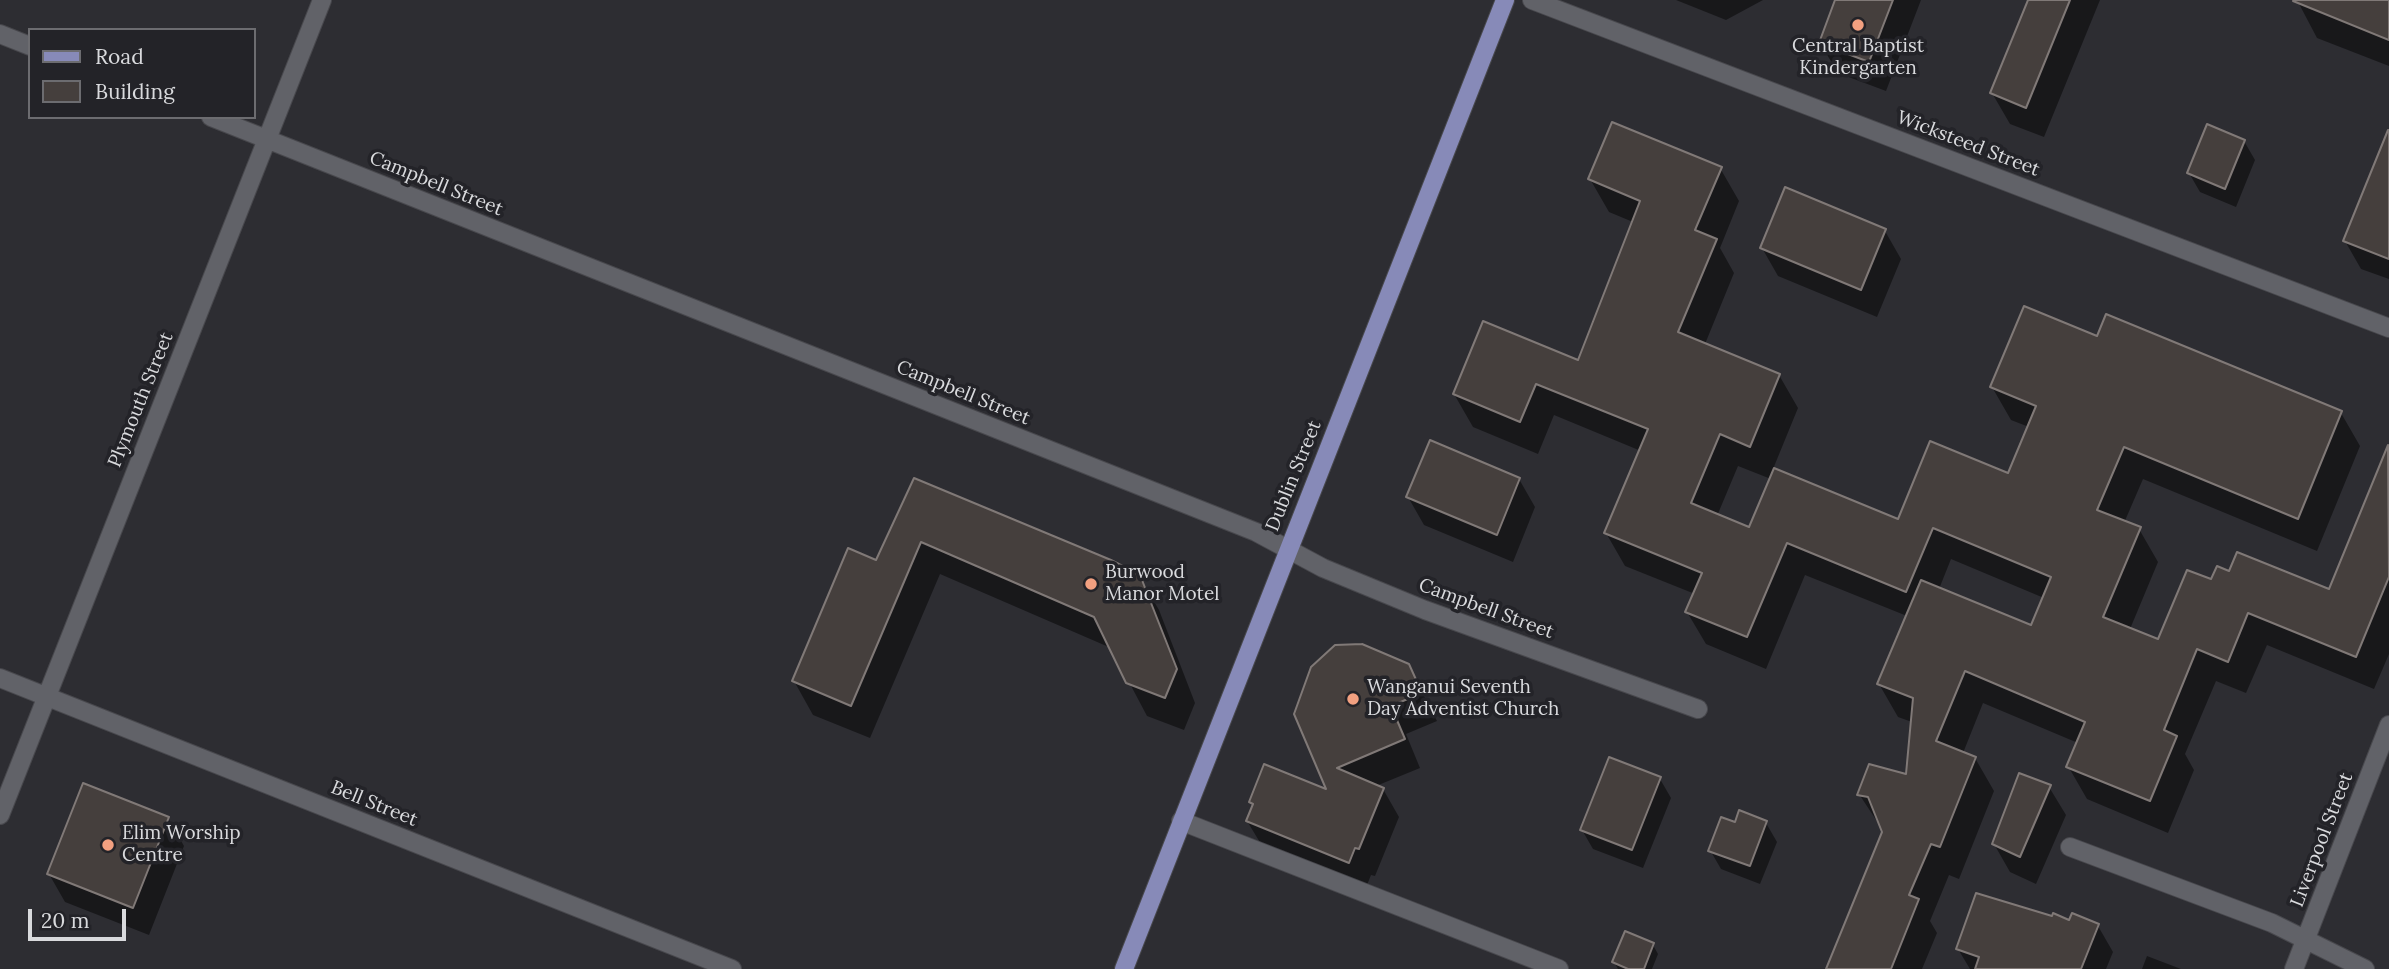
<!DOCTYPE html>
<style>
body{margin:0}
#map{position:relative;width:2389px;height:969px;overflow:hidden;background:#2d2d32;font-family:Lora,serif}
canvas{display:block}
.legend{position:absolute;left:28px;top:28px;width:228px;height:91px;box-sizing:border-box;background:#232328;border:2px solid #6c6c70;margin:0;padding:9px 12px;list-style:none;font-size:21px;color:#d9dadd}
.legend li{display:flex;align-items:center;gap:14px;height:35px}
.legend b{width:35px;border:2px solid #6c6c70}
.scale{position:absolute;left:28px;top:909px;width:98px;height:32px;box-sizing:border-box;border:4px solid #d9dadd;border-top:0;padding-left:9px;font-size:21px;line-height:24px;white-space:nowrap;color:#d9dadd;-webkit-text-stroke:5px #232328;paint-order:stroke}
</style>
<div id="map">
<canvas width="2389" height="969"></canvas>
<ul class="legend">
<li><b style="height:9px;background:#878ab8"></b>Road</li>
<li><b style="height:19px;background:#453f3d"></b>Building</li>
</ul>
<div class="scale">20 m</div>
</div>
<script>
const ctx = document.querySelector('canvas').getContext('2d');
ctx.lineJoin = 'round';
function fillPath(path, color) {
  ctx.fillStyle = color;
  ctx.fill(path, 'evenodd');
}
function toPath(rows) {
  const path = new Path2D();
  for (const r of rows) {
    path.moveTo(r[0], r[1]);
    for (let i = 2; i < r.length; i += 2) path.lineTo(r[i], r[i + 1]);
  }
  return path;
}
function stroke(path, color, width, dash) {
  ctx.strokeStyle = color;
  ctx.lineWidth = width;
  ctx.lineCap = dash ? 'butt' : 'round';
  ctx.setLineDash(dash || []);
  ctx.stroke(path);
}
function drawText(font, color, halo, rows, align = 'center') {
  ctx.font = font + ' Lora,serif';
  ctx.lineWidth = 7;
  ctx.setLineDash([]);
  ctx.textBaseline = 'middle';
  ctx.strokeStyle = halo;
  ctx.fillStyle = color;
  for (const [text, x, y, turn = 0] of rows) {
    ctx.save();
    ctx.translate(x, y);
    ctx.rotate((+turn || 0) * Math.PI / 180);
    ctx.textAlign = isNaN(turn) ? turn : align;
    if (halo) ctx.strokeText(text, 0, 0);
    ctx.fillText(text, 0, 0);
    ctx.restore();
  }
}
fillPath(toPath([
 [1676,0,1763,0,1726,20],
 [1837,0,1921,0,1886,91,1838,73,1820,43],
 [2030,0,2100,0,2044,137,2010,124,1992,93],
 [2297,0,2389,0,2389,66,2317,38],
 [2389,132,2389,279,2361,269,2345,241],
 [2244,141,2255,160,2236,207,2200,192,2189,173],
 [1720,168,1739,201,1720,248,1734,273,1705,344,1779,375,1798,408,1773,469,1899,521,2009,475,2029,427,2011,420,1992,387,2098,338,2341,413,2360,446,2317,551,2143,479,2124,523,2139,529,2158,562,2130,629,2159,641,2212,581,2230,573,2330,592,2371,491,2389,498,2389,654,2374,689,2267,645,2246,693,2216,681,2185,754,2194,770,2168,833,2087,799,2068,766,2078,743,1983,703,1963,753,1975,758,1994,791,1959,879,1949,875,1930,921,1937,933,1922,969,1828,969,1884,832,1859,794,1907,777,1912,722,1898,717,1879,684,1907,616,1805,575,1766,669,1706,644,1687,612,1695,594,1625,566,1606,533,1641,451,1554,415,1538,454,1473,427,1454,394,1579,362,1633,222,1609,212,1590,179],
 [1738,466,1771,479,1750,530,1717,516],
 [1951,559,2044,598,2032,627,1939,589],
 [1885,231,1901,259,1877,317,1778,276,1762,248],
 [1519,479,1535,507,1513,562,1424,525,1408,497],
 [915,480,1139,576,1159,610,1195,703,1184,730,1147,716,1111,648,940,574,870,738,813,715,794,681,877,563],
 [1408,665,1437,721,1406,734,1420,768,1376,786,1383,789,1399,817,1375,876,1371,875,1365,890,1264,849,1247,821,1253,807,1251,802,1329,793,1295,714],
 [1660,779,1671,798,1643,868,1593,849,1582,830],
 [2049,787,2066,815,2036,884,2010,872,1994,844],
 [168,818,184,846,149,935,65,902,49,874],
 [1766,823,1777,842,1760,884,1721,869,1710,850,1736,824],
 [2070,922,2098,926,2113,952,2106,969,1970,969,1958,949],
 [1653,945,1658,954,1652,969,1618,969,1614,962],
 [2147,956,2181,969,2142,969]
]), '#0007');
const building = toPath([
 [1835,0,1893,0,1869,62,1819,43,1835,0],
 [2028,0,2070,0,2026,108,1990,93,2028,0],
 [2294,0,2389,0,2389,40,2293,1,2294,0],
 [1612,122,1722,167,1695,230,1717,239,1678,332,1780,374,1750,447,1720,434,1691,503,1749,527,1774,468,1898,519,1930,441,2008,473,2036,406,1990,387,2024,306,2097,336,2106,314,2342,411,2298,519,2124,447,2097,510,2141,527,2103,617,2158,639,2187,570,2211,579,2217,566,2229,571,2237,552,2329,589,2388,445,2389,577,2356,657,2248,613,2228,662,2197,649,2164,730,2177,736,2150,801,2066,767,2085,722,1965,671,1936,741,1976,757,1940,847,1931,844,1909,895,1919,899,1891,969,1826,969,1882,832,1868,797,1857,795,1869,764,1906,774,1913,698,1877,684,1921,580,2031,625,2051,577,1933,528,1906,592,1787,543,1747,637,1685,612,1702,573,1604,533,1648,429,1536,384,1520,422,1453,394,1483,321,1578,360,1640,201,1588,179,1612,122],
 [2207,124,2245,140,2225,189,2187,173,2207,124],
 [2388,130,2389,130,2389,259,2343,241,2388,130],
 [1785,187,1886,229,1861,290,1760,248,1785,187],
 [1430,440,1520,478,1497,535,1406,497,1430,440],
 [914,478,1111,560,1140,575,1177,669,1165,698,1126,683,1094,617,921,542,851,706,792,681,848,548,876,560,914,478],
 [1362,644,1409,664,1422,693,1391,706,1405,739,1337,768,1384,788,1359,849,1355,848,1349,863,1246,821,1253,804,1249,802,1264,764,1326,789,1294,714,1311,667,1335,645,1362,644],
 [1609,757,1661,777,1632,850,1580,830,1609,757],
 [2019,773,2051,785,2020,857,1992,844,2019,773],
 [83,783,169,817,133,908,47,874,83,783],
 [1739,810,1767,821,1750,866,1708,851,1721,817,1735,822,1739,810],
 [1976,893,2052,916,2053,913,2069,920,2072,913,2099,924,2081,969,1975,969,1979,957,1956,949,1976,893],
 [1625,931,1654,943,1644,969,1628,969,1612,962,1625,931]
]);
fillPath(building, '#453f3d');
stroke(building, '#807977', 2);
const minor = toPath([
 [1532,0,2389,328],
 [0,34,30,46],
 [211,117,1256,532,1323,568,1425,610,1698,709],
 [0,678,732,969],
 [0,815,322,0],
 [1181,821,1559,969],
 [2070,847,2272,923,2365,969],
 [2294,969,2389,725]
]);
const major = toPath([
 [1124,969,1505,0]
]);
stroke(minor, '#48484d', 20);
stroke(major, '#48484d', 20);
stroke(minor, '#616268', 18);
stroke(major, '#878ab8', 18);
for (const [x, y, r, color] of [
 [1858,25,7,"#f2a080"],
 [1091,584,7,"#f2a080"],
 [1353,699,7,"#f2a080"],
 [108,845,7,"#f2a080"]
]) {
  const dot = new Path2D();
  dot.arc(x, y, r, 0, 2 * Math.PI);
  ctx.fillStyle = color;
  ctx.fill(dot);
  stroke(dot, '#232328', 2.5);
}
drawText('19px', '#d9dadd', '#232328', [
 ["Central Baptist",1858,47,"center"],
 ["Kindergarten",1858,69,"center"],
 ["Burwood",1105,573],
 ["Manor Motel",1105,595],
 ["Wanganui Seventh",1367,688],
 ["Day Adventist Church",1367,710],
 ["Elim Worship",122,834],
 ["Centre",122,856]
], 'left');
drawText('19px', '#d9dadd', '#232328', [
 ["Wicksteed Street",1968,144,21],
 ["Campbell Street",436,184,22],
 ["Campbell Street",963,393,22],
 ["Plymouth Street",141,400,-68],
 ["Dublin Street",1294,476,-68],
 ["Campbell Street",1486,609,20],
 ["Bell Street",374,804,22],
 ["Liverpool Street",2322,840,-69]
]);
</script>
